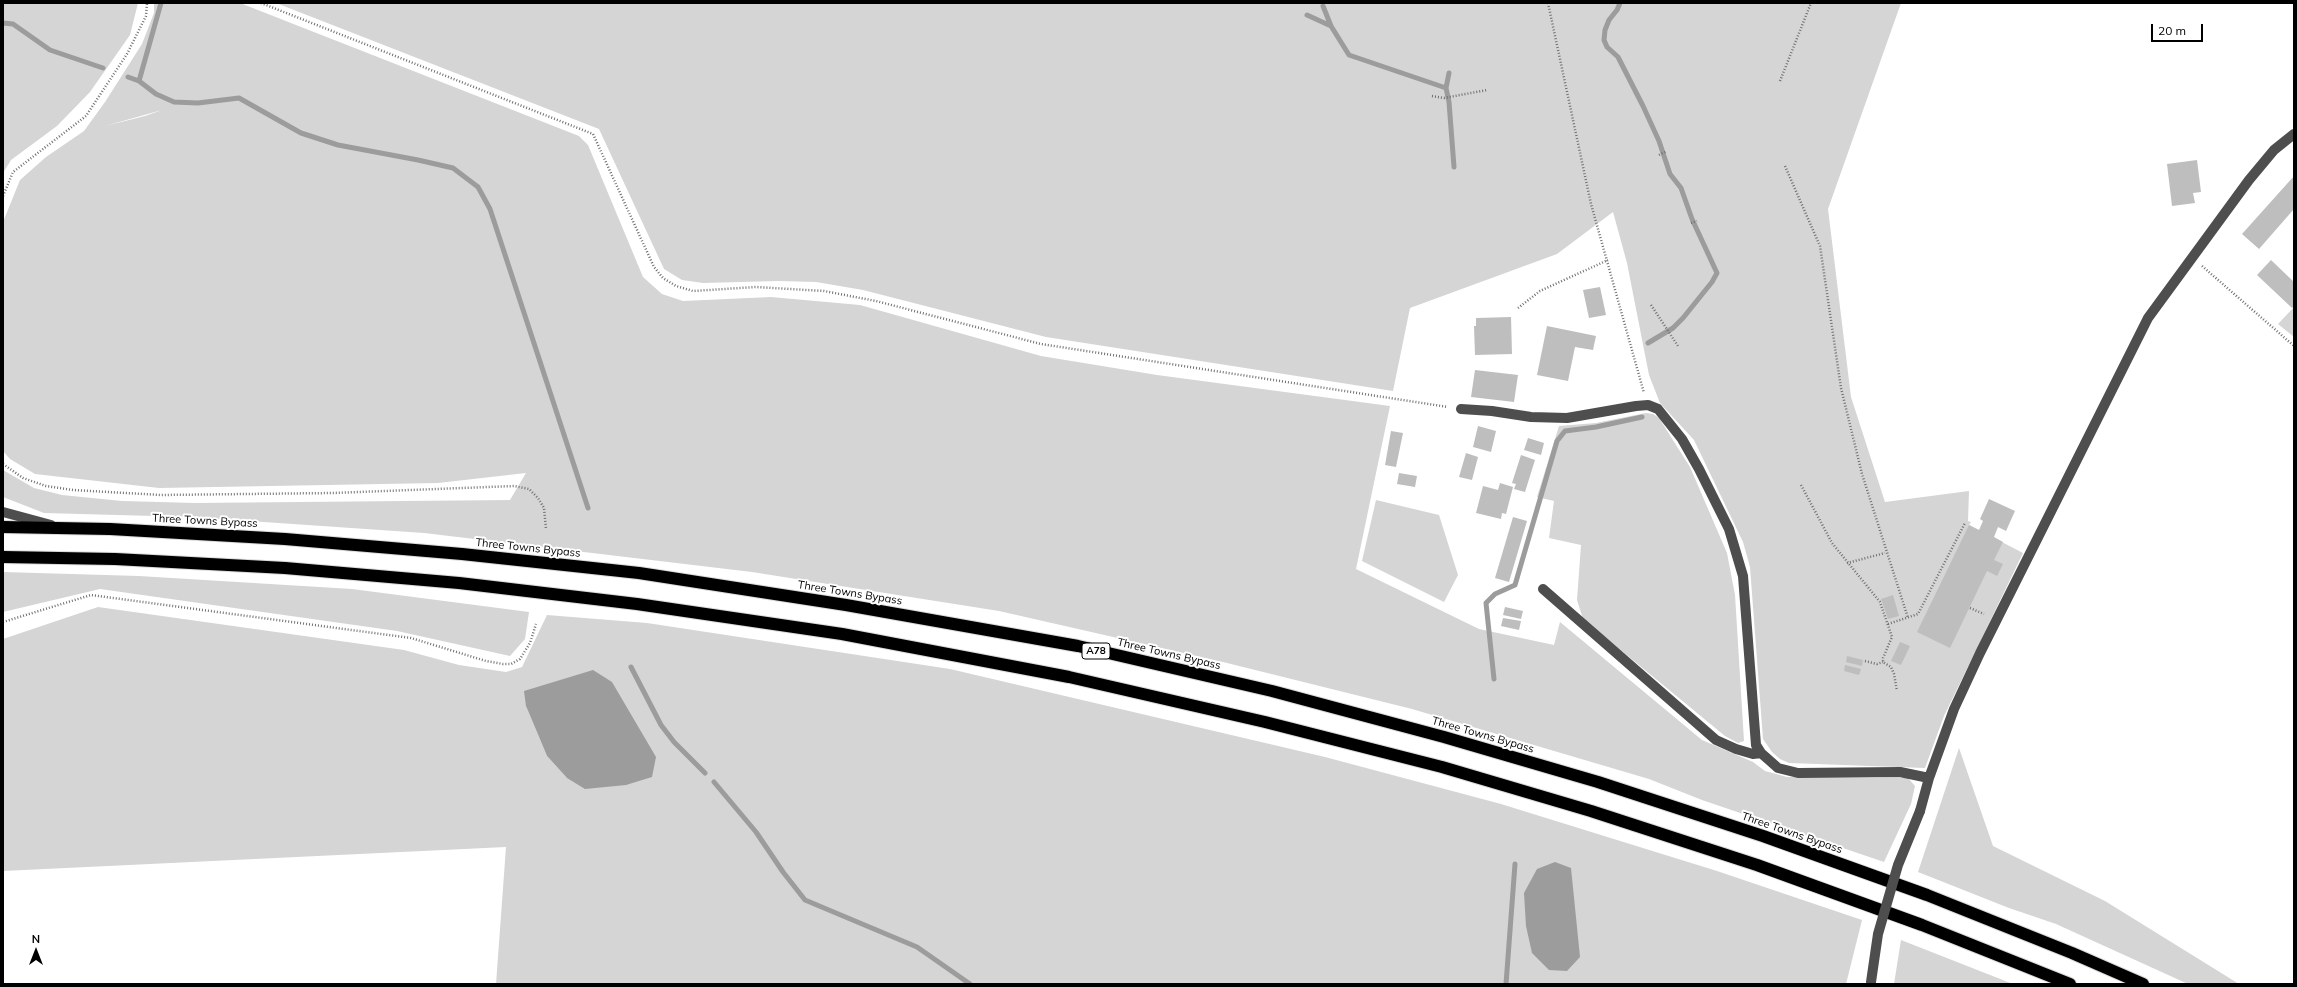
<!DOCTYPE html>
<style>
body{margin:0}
#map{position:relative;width:2297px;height:987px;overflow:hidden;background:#fff;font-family:Mulish,sans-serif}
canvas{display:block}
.frame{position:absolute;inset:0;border:4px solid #000;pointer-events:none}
.north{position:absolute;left:16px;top:931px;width:40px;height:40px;-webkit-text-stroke:3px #fff;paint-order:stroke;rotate:0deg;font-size:11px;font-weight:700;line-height:16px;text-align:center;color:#000}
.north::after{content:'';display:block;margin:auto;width:14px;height:18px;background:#000;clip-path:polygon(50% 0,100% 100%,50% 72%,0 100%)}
.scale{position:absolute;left:2151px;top:24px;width:52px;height:18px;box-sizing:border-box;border:2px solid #000;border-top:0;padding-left:5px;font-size:12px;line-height:14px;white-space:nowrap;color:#000;-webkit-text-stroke:3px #fff;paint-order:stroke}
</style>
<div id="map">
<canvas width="2297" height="987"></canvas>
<div class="frame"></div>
<div class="north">N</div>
<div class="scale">20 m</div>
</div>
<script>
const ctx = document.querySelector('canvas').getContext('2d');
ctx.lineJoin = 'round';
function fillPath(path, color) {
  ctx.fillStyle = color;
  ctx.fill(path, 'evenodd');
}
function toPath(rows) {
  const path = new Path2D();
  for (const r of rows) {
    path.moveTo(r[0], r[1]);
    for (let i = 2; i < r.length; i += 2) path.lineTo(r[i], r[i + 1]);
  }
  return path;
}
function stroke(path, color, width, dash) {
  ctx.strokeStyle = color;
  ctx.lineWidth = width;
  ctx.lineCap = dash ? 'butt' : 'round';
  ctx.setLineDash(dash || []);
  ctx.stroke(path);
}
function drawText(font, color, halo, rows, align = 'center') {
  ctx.font = font + ' Mulish,sans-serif';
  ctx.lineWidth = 4;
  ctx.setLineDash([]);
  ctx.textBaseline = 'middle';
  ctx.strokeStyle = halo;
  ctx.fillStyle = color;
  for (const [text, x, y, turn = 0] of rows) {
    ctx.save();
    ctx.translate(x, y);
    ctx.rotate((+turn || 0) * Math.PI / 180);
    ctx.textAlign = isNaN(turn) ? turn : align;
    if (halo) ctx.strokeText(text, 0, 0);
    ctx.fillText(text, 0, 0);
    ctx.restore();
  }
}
fillPath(toPath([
 [3,3,138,3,130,35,90,92,57,126,11,160,3,173],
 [154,3,240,3,579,136,588,145,643,277,662,294,683,301,771,297,860,305,1041,356,1157,375,1390,406,1356,569,1479,629,1554,645,1560,622,1702,740,1753,762,1765,771,1787,777,1908,778,1915,786,1911,804,1884,862,1702,800,1649,779,1412,709,1223,662,999,611,752,572,424,533,191,517,44,513,3,497,3,470,34,488,62,495,122,501,195,503,510,500,526,473,438,483,159,488,35,474,10,459,3,451,3,222,20,180,46,157,84,131,105,102,142,44,154,13],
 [162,110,145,116,105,126],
 [276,3,1901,3,1828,209,1851,397,1885,502,1969,491,1968,521,1971,522,1969,525,2023,553,1944,716,1925,768,1789,763,1780,759,1772,752,1763,739,1750,567,1743,542,1694,440,1660,403,1649,375,1627,263,1613,212,1557,254,1410,308,1393,391,1046,337,863,290,816,282,778,281,703,283,682,280,664,269,599,129],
 [2294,307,2294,337,2278,324],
 [1646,413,1653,414,1659,418,1690,467,1727,553,1735,595,1744,741,1738,743,1725,736,1583,619,1577,600,1581,545,1549,538,1554,501,1537,497,1559,426,1596,423],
 [1376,500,1439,515,1458,575,1444,602,1362,561],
 [3,572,139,576,352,589,529,612,525,639,510,656,397,631,100,589,3,612],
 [98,607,404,650,459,665,506,672,522,667,547,615,647,623,950,669,1325,757,1501,804,1717,871,1862,920,1846,984,496,984,506,847,3,871,3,639],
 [526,706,567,778,547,756],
 [1959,748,1993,846,2105,901,2239,984,2188,984,2056,924,2009,908,1918,872],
 [1901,940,2013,984,1894,984]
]), '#d5d5d5');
fillPath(toPath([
 [593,670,612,682,656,757,652,777,626,785,585,789,567,778,547,756,526,706,524,691],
 [1555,862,1571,868,1580,957,1567,971,1549,970,1532,953,1526,926,1524,893,1537,869]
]), '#9c9c9c');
stroke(toPath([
 [1620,3,1617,10,1609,20,1605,30,1604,40,1607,47,1618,57,1643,106,1659,141,1670,174,1681,188,1692,219,1717,273,1712,282,1683,318,1673,328,1648,343],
 [1323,6,1331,26,1349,55,1446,88],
 [1307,15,1331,26],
 [3,23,13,24,50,50,103,68],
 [1449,73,1446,88,1449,102,1454,167],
 [128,77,139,81,156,94,174,102,198,103,239,98,301,133,338,145,418,160,453,168,478,187,490,209,588,508],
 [139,81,161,3],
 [631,667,661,725,674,742,705,773],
 [1494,679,1486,603,1495,594,1515,585,1557,441,1565,431,1596,427,1642,417],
 [714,782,756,832,783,872,805,900,917,947,970,984],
 [1506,984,1515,864]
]), '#9c9c9c', 5);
fillPath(toPath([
 [2197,160,2201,192,2193,193,2195,203,2172,206,2167,164],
 [2294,176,2294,209,2259,249,2242,234],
 [2271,260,2294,282,2294,306,2292,308,2257,275],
 [1600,287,1606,315,1589,318,1583,290],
 [1511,317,1512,354,1475,355,1474,326,1476,326,1476,318],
 [1547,326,1596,336,1593,350,1575,347,1568,381,1537,375],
 [1475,370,1518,375,1514,402,1471,397],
 [1478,426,1496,431,1491,452,1473,447],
 [1391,431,1403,433,1396,467,1385,465],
 [1528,438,1544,443,1541,455,1524,450],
 [1466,453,1478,457,1472,480,1459,477],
 [1521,455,1535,460,1525,492,1514,489,1516,484,1512,483],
 [1399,473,1417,476,1415,487,1397,484],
 [1500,483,1513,487,1506,514,1502,513,1501,519,1476,513,1483,486,1498,490],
 [1989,499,2015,511,2006,531,1998,527,1994,537,2003,542,1994,560,2003,564,1997,576,1987,571,1950,648,1917,632,1969,525,1979,530,1983,521,1980,519],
 [1513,517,1527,521,1509,582,1495,578],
 [1893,595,1899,616,1888,619,1881,599],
 [1505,607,1523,611,1521,619,1503,615],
 [1503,618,1521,621,1519,630,1501,626],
 [1900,642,1910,646,1901,665,1891,661],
 [1847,656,1863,660,1862,666,1846,662],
 [1845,665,1861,669,1859,675,1844,671]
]), '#bebebe');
const highway = toPath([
 [3,527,110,529,285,539,462,554,639,573,846,605,1078,646,1272,691,1444,737,1598,782,1763,836,1927,895,2072,953,2143,984],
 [3,557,115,559,285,568,459,583,637,604,842,634,1069,677,1265,722,1442,767,1591,811,1757,865,1922,925,2070,984]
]);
stroke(highway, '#dbdbdb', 14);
stroke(toPath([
 [261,3,593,134,654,267,663,278,676,286,693,291,756,287,824,291,876,301,1041,344,1448,407],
 [1548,3,1591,204,1644,393],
 [1780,81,1811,3],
 [1432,96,1444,98,1487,90],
 [1659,155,1667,151],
 [1785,166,1820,246,1841,388,1862,474,1908,618],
 [3,196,13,172,86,116,127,54,146,16,147,3],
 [1691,223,1697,221],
 [2202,266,2294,346],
 [1651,305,1678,346],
 [1518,308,1540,291,1608,260],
 [3,464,23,478,46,486,73,490,161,495,333,493,514,486,529,489,538,498,544,508,546,529],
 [1801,485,1832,543,1880,602,1892,637,1883,658,1883,662,1891,667,1894,674,1897,691],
 [1847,563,1885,553],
 [1970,608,1984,614],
 [3,622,91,595,411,638,486,661,503,664,511,664,520,659,530,643,536,624],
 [1888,624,1918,614,1965,523],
 [1865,661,1877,664,1883,662]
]), '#707070', 2.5, [1, 2]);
stroke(toPath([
 [1461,409,1492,411,1531,417,1567,418,1636,406,1648,405,1658,409,1682,439,1699,469,1729,529,1743,576,1756,745,1761,753,1778,768,1798,773,1900,772,1929,778,1920,811],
 [3,512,51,525],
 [1543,589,1716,740,1736,749,1753,754,1761,753],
 [1929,778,1954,709,1980,653,2148,318,2249,180,2274,150,2294,134]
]), '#4e4e4e', 10);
stroke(highway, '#000', 12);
stroke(toPath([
 [1871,982,1878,934,1898,865,1920,811]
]), '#4e4e4e', 10);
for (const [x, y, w] of [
 [1096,651,28]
]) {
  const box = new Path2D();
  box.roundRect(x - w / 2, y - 8, w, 16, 3);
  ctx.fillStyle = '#fff';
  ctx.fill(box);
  stroke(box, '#000', 1);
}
drawText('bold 10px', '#000', null, [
 ["A78",1096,651]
]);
drawText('11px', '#000', '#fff', [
 ["Three Towns Bypass",205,521,3],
 ["Three Towns Bypass",528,548,6],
 ["Three Towns Bypass",850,593,9],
 ["Three Towns Bypass",1169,654,13],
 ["Three Towns Bypass",1483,735,16],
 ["Three Towns Bypass",1792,833,19]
]);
</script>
